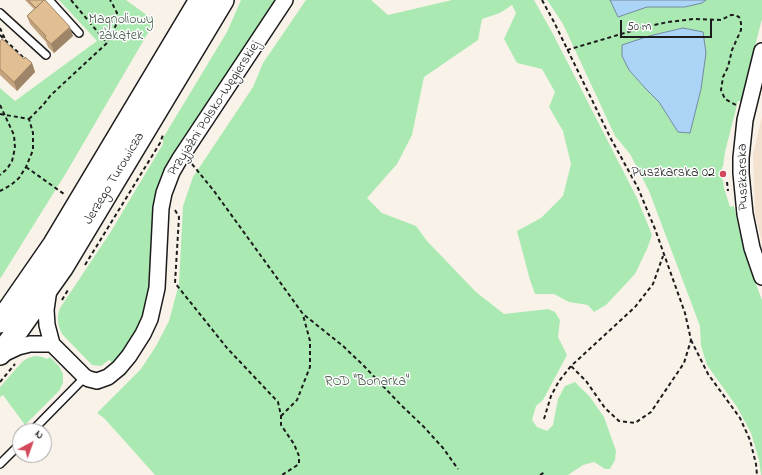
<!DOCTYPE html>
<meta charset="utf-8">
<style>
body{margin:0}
#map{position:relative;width:762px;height:475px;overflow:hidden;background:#f9f2e9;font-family:"Indie Flower",sans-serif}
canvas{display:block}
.north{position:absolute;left:12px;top:423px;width:40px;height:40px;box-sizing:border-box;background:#fff;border:1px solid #a4a4a4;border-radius:50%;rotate:41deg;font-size:11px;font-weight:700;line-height:16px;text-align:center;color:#1c1c1c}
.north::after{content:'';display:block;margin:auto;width:14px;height:18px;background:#d1495b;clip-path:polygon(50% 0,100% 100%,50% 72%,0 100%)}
.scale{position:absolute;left:620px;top:20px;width:92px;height:18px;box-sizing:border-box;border:2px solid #1c1c1c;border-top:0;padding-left:5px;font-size:12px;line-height:14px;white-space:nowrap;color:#1c1c1c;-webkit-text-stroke:3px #fff;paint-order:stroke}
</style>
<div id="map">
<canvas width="762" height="475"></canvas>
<div class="north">N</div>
<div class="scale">50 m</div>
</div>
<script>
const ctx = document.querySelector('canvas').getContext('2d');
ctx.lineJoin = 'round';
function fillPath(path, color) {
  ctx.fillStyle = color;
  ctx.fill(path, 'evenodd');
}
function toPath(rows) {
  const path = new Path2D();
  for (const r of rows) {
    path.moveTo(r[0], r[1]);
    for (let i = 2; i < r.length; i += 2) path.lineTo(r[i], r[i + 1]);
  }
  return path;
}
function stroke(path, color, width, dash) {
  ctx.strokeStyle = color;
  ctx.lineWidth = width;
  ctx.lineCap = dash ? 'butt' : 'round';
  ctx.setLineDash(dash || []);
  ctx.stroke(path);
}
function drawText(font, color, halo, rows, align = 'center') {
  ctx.font = font + ' "Indie Flower",sans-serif';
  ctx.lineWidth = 3;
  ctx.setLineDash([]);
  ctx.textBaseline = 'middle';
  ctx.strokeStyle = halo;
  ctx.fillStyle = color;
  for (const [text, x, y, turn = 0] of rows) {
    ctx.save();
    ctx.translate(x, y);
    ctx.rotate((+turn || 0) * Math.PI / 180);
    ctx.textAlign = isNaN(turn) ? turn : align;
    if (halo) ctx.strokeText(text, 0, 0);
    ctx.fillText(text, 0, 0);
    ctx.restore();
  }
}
fillPath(toPath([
 [762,116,762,242,755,214,753,154]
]), '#f2e2cf');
fillPath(toPath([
 [59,0,126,0,155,21,66,173,0,279,0,88,15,101,97,41],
 [241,0,277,0,171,160,146,311,130,344,114,364,109,360,101,366,92,365,62,334,59,327,58,321,58,315,60,308,110,233,163,144,163,138,227,32],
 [306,0,371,0,388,15,452,0,534,0,553,34,637,198,652,235,647,249,635,274,606,305,594,312,588,305,569,302,554,294,535,294,530,280,517,231,541,218,563,196,571,164,563,131,549,107,555,92,542,69,517,63,504,39,516,13,512,5,500,13,482,19,478,40,424,77,412,135,397,164,367,198,382,213,416,226,427,241,476,292,504,314,548,309,555,312,560,320,558,337,567,355,543,400,536,406,532,420,537,427,547,431,553,425,558,399,565,386,575,382,590,397,604,417,616,451,615,460,610,469,605,469,594,462,583,465,568,475,155,475,104,418,97,413,141,369,156,346,169,321,179,284,183,206,193,177,253,87,263,63],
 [547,0,610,0,618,17,647,7,685,7,702,3,706,0,762,0,762,19,741,101,738,101,725,152,723,167,722,167,722,179,723,180,724,188,730,207,734,206,745,255,762,300,762,475,761,475,759,460,751,433,737,407,707,365,701,346,700,326,649,191,630,154,615,136,563,24],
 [683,28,701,89,690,132,678,132,659,102,646,89,629,70,622,56,622,45,649,36],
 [35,356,42,357,48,359,50,357,59,366,63,374,63,383,59,391,25,425,3,395,0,397,0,387,22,362,28,358]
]), '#aaeab2');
const water = toPath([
 [610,0,706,0,702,3,685,7,647,7,618,17,610,0],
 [683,28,703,32,706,53,701,89,690,133,678,132,659,102,646,89,629,70,622,56,622,45,649,36,683,28]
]);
fillPath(water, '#acd4f6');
stroke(water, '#728a9f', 1);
const service = toPath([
 [49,0,79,33],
 [0,13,46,55],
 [32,431,85,377],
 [0,464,20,444]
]);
const minor = toPath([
 [762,51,745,120,741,158,741,173,745,214,752,248,762,277],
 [49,289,46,310,47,325,52,344,85,377,89,379,97,381,108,377,119,368,129,356,143,334,150,319,157,288,161,208,164,193,172,172,179,160,285,0],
 [1,355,18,347,30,344,52,344]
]);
const secondary = toPath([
 [0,322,54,244,200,0],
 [0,354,18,330,62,268,223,0]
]);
stroke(service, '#1c1c1c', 10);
stroke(minor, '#1c1c1c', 18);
stroke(secondary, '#1c1c1c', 24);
stroke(toPath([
 [71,0,107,43],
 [542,0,554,22,610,137,638,188,655,229,685,313,691,340,684,363,651,412,635,423,619,421,605,408,586,381,571,366],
 [0,28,5,39],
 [0,35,25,59],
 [567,50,645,27,668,22,694,19,721,20,731,15,735,15,739,17,741,23,741,30,732,50,728,67,723,77,721,90,725,99,736,105],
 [0,105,14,135,15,148,12,161,7,169,0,175],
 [0,114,29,119,33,133,33,150,26,167,19,178,11,185,0,191],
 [29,119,43,105,51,95,107,43,116,25,117,13,112,3,110,0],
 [192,164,214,191,303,314,343,346,364,366,400,404,424,427,443,448,458,469],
 [26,167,64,194],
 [727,182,728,191],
 [175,210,179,217,175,283,227,348,278,402,281,416,281,425,294,444,299,456,299,464,282,475],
 [85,265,160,143,163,135],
 [62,300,68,290],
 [691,340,708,374,740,418,750,440,756,464,757,475],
 [0,382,15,364],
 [281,416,297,400,310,367,310,341,303,315],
 [544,419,551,396,559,381,571,366,635,307,653,284,663,256],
 [540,475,545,472]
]), '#1c1c1c', 2, [4, 3]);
stroke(service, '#fff', 7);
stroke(minor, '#fff', 15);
stroke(secondary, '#fff', 21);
fillPath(toPath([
 [25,0,45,0,73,36,54,53,48,47,46,42,30,24,27,16,34,9],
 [0,42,24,59,32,63,35,72,17,91,0,75]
]), '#c2a37e');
fillPath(toPath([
 [70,27,73,36,54,53,51,44],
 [32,63,35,72,17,91,14,82]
]), '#9e8567');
const building = toPath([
 [28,0,44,0,36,8,28,0],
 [44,0,45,0,70,27,51,44,45,38,46,36,27,16,44,0],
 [2,39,24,59,25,57,32,63,14,82,0,69,0,42,2,39]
]);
fillPath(building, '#e2be93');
stroke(building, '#9e8567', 1);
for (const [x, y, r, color] of [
 [723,174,4,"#d1495b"]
]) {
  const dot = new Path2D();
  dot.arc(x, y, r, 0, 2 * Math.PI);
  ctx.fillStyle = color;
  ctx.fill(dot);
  stroke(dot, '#fff', 1.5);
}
drawText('14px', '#475a49', '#fff', [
 ["Magnoliowy",121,21],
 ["zakątek",121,37],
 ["ROD \"Bonarka\"",367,383]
]);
drawText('14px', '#1c1c1c', '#fff', [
 ["Przyjaźni Polsko-Węgierskiej",215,109,-57],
 ["Puszkarska",744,177,-91],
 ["Jerzego Turowicza",115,179,-59]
]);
drawText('14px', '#1c1c1c', '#fff', [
 ["Puszkarska 02",715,174]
], 'right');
</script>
